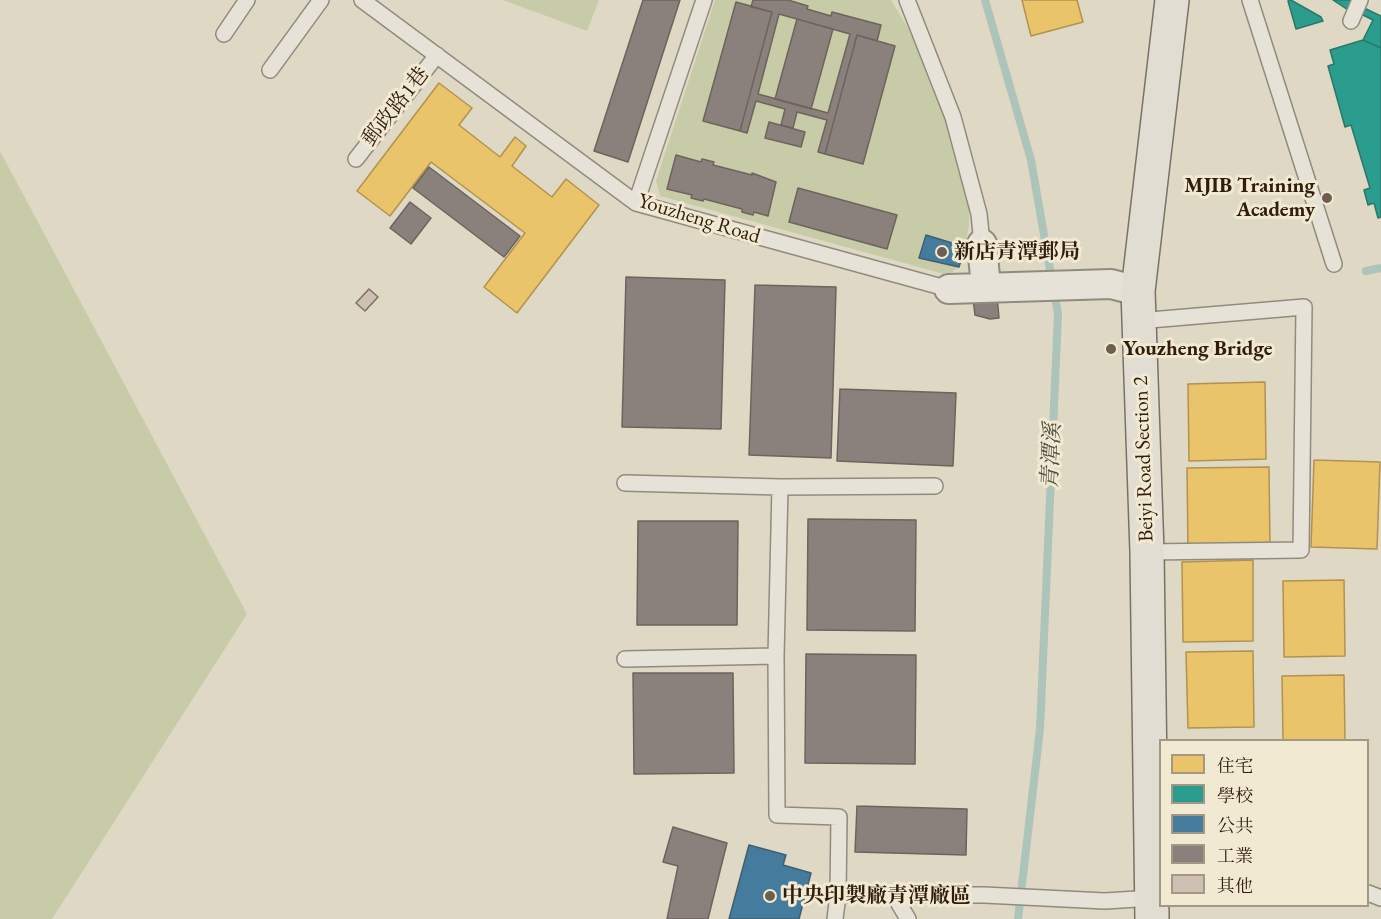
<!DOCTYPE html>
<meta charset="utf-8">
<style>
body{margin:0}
#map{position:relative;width:1381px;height:919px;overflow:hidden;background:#ded8c4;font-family:"EB Garamond","Noto Serif TC",serif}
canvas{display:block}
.legend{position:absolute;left:1159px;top:739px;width:210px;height:168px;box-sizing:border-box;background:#f1e9d2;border:2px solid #a49784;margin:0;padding:8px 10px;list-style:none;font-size:18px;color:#301d0e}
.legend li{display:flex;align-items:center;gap:12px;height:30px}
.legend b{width:30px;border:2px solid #a49784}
</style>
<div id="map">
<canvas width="1381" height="919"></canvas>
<ul class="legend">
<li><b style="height:16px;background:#e9c46a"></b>住宅</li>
<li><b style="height:16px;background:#2a9d8f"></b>學校</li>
<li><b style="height:16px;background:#457b9d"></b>公共</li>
<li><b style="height:16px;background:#8a817c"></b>工業</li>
<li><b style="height:16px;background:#cfc0b4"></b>其他</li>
</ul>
</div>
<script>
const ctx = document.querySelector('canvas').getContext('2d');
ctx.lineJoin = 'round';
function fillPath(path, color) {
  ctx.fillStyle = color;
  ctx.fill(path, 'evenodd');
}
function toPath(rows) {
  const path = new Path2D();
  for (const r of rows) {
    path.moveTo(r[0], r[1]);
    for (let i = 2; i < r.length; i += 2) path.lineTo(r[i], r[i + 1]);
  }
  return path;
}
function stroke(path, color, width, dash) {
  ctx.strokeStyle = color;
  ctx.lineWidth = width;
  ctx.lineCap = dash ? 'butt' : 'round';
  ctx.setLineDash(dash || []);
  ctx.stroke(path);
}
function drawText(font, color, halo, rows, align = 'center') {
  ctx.font = font + ' "EB Garamond","Noto Serif TC",serif';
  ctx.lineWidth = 6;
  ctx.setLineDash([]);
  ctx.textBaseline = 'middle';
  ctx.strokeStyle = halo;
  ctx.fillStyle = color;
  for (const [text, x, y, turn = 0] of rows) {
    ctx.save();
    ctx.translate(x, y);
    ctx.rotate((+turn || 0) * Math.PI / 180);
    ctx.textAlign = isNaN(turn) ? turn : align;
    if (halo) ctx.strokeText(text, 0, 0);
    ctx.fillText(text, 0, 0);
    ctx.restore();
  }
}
fillPath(toPath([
 [503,0,599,0,587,31],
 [715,0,753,0,751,7,736,3,704,121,756,101,785,109,781,125,769,122,765,138,801,147,805,132,793,128,797,112,827,120,818,152,863,164,895,46,877,41,831,16,807,9,807,6,788,0,891,0,909,30,946,120,969,208,969,225,965,247,926,235,919,258,959,267,948,275,660,196,656,181],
 [779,14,850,34,828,113,758,94],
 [0,151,247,614,52,919,0,919]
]), '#c7cba8');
const homes = toPath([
 [1022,0,1077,0,1083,22,1031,36,1022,0],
 [439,83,472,108,459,125,500,157,515,137,526,146,512,166,552,197,566,179,599,205,517,313,484,287,525,233,431,162,390,216,357,191,439,83],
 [1265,382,1266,459,1189,461,1188,384,1265,382],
 [1314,460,1380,462,1377,549,1311,547,1314,460],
 [1269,467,1270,549,1188,550,1187,468,1269,467],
 [1253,560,1253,641,1183,642,1182,562,1253,560],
 [1344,580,1345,656,1284,657,1283,581,1344,580],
 [1253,651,1254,727,1188,728,1186,652,1253,651],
 [1344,675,1345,740,1283,740,1282,676,1344,675]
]);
fillPath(homes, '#e9c46a');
stroke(homes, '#b2924e', 1.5);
const schools = toPath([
 [1291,0,1321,17,1323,21,1296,29,1288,1,1291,0],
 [1333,0,1366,0,1362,7,1381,16,1381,48,1363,40,1373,20,1349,8,1348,10,1333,0],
 [1363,40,1381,48,1381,217,1378,218,1374,203,1368,205,1364,190,1370,188,1351,125,1345,127,1328,66,1334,64,1330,50,1363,40]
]);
fillPath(schools, '#2a9d8f');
stroke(schools, '#2c7768', 1.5);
const public = toPath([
 [926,235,965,247,959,267,919,258,926,235],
 [749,845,786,855,783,865,811,873,799,919,729,919,749,845]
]);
fillPath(public, '#457b9d');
stroke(public, '#3f5f72', 1.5);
const industry = toPath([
 [643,0,680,0,628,162,594,151,643,0],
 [753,0,788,0,808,6,807,9,831,16,832,12,881,25,877,41,857,35,825,154,818,152,827,120,797,112,793,128,781,125,785,109,756,101,747,133,740,131,772,12,751,7,753,0],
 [779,14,850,34,828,113,758,94,779,14],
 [736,2,772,12,740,131,703,121,736,2],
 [797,19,833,29,811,109,775,99,797,19],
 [857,35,895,46,863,164,825,154,857,35],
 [769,122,805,132,801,147,765,138,769,122],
 [676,155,701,162,702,159,714,162,713,165,752,175,752,173,776,182,768,216,754,212,753,215,742,212,742,209,704,199,703,201,691,198,692,195,667,189,676,155],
 [429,167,520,236,504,257,413,188,429,167],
 [798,188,897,215,887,249,789,222,798,188],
 [410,202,431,218,411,244,390,228,410,202],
 [626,277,725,280,721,429,622,427,626,277],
 [755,285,836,287,831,458,749,455,755,285],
 [997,296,999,318,990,319,975,315,973,299,997,296],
 [840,389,956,393,953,466,837,461,840,389],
 [808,519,916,520,915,631,807,630,808,519],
 [638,521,738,521,737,625,637,625,638,521],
 [806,654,916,655,915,764,805,763,806,654],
 [633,673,733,673,734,773,634,774,633,673],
 [857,806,967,809,966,855,855,852,857,806],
 [673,827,727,843,708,919,667,919,678,866,663,862,673,827]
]);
fillPath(industry, '#8a817c');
stroke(industry, '#6f635b', 1.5);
stroke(toPath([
 [985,0,1031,160,1052,281],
 [1366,271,1381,268],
 [1018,919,1040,729,1058,314,1054,292]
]), '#adc4ba', 8);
const building = toPath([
 [369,289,378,297,365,311,356,303,369,289]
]);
fillPath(building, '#cfc0b4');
stroke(building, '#787266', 1.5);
const lane = toPath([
 [362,0,636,203,949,289],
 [907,0,953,117,979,214,982,244],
 [1250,0,1334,264],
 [1351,21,1360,0],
 [224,34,247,0],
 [270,70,321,0],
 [356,159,437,55],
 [636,203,704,0],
 [1138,321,1304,307,1301,550,1147,552],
 [625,483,780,487,776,656,777,815,839,817,838,895],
 [780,487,935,486],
 [625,659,776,656],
 [1368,893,1381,898],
 [894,895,908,919],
 [835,919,838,895,984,895,1105,901,1153,898]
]);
const street = toPath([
 [982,244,986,288],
 [949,289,1111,284,1138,291]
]);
const primary = toPath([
 [1152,919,1147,552,1138,291,1172,0]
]);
stroke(lane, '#918b7e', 18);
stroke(street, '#918b7e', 32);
stroke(primary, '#787266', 36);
stroke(lane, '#e6e2d8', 15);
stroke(street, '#e6e2d8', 28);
stroke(primary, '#e1ddd2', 33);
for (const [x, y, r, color] of [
 [1327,198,6,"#6d5e4e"],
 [942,252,6,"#6d5e4e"],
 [1111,349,6,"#6d5e4e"],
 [770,896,6,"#6d5e4e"]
]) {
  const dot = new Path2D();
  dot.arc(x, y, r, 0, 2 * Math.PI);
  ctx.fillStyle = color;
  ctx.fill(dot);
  stroke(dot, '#f1e9d2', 2);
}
drawText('21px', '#301d0e', '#f1e9d2', [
 ["郵政路1巷",396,107,-52],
 ["Youzheng Road",699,219,17],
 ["Beiyi Road Section 2",1144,459,-92]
]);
drawText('bold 21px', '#301d0e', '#f1e9d2', [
 ["MJIB Training",1315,186,"right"],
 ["Academy",1315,210,"right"],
 ["新店青潭郵局",954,252],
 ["Youzheng Bridge",1123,349],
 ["中央印製廠青潭廠區",782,896]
], 'left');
drawText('italic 22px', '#4f4c40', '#f1e9d2', [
 ["青潭溪",1052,456,-87]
]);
</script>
